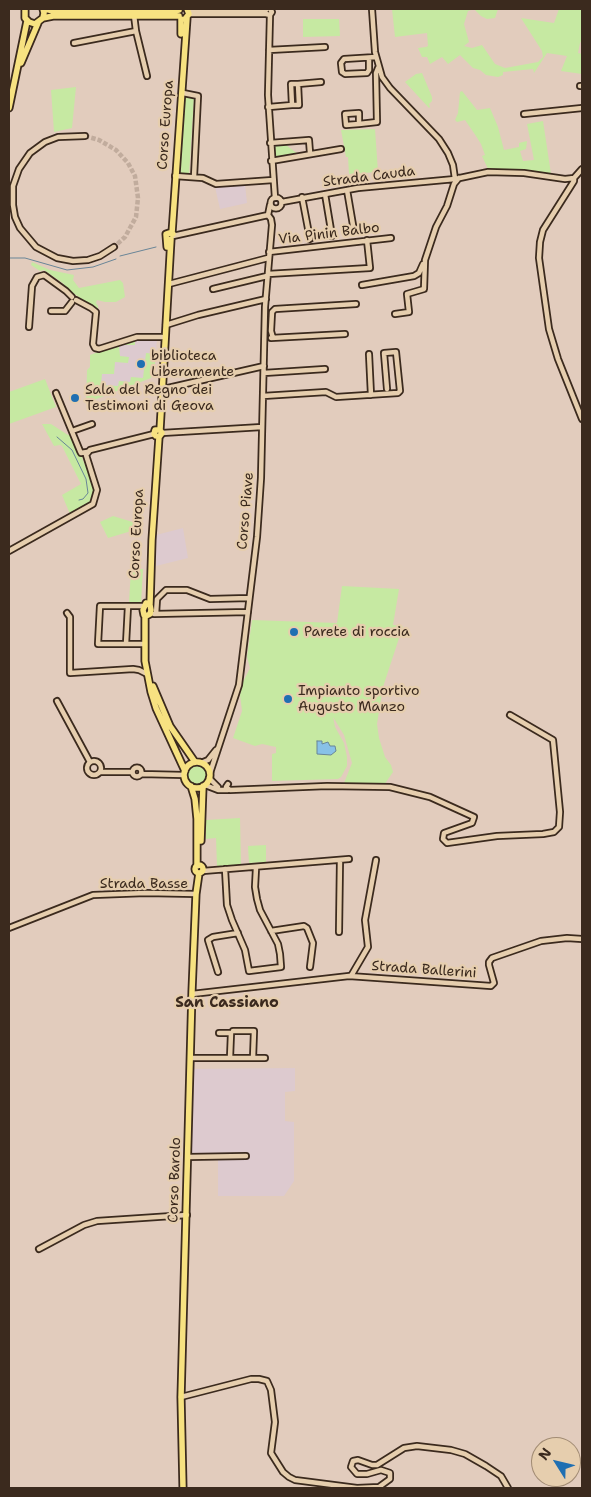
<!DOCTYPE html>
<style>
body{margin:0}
#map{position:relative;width:591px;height:1497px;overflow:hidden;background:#e2ccbd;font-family:"Shantell Sans",sans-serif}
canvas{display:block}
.frame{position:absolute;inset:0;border:10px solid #3b2a1e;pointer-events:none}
.north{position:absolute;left:531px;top:1437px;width:50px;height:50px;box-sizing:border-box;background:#e6ceae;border:1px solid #a28c74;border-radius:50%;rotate:306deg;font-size:14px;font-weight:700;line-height:20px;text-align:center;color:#3b2a1e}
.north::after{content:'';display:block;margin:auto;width:18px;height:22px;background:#1f6fb2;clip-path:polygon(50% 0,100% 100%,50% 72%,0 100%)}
</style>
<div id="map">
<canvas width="591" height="1497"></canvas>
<div class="frame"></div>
<div class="north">N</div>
</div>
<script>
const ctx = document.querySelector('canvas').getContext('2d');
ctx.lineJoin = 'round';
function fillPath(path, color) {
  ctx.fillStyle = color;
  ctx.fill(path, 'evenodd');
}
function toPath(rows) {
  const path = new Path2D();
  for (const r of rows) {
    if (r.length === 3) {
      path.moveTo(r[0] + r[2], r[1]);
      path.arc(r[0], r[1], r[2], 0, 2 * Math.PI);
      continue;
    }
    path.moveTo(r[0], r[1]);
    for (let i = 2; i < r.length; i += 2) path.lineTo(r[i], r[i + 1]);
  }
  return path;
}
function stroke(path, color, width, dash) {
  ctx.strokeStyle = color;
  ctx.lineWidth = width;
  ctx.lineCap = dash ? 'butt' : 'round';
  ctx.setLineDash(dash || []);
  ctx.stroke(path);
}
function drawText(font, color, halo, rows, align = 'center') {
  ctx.font = font + ' "Shantell Sans",sans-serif';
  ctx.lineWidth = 4.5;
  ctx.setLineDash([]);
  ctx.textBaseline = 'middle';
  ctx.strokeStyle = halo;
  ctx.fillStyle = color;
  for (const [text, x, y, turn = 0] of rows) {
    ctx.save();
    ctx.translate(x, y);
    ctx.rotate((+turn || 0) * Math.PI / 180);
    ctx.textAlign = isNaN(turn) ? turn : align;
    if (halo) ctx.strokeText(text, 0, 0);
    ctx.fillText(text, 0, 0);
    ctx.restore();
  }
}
fillPath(toPath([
 [245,184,247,203,220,209,215,187],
 [136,338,157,339,155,364,152,364,151,378,86,403,87,370,90,367,90,355],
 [183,528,188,558,156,566,156,535],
 [295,1068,295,1091,285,1092,285,1121,294,1122,294,1181,284,1196,218,1196,218,1159,184,1159,188,1069]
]), '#ddcacf');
fillPath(toPath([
 [392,9,498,9,495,18,487,19,481,16,474,9,468,11,464,24,469,42,464,46,472,48,482,45,495,64,505,68,538,62,543,57,542,51,521,18,554,23,559,9,582,9,582,39,580,43,578,53,582,54,582,74,561,71,567,56,547,53,534,73,533,69,503,72,503,75,498,77,486,75,480,70,473,68,460,55,448,64,442,57,430,64,427,57,422,57,418,48,426,47,428,46,427,33,395,37],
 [303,19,339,19,340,36,303,37],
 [422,73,432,97,432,101,429,104,430,107,429,108,405,82,416,74],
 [76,87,72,128,54,132,51,90],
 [462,91,477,110,490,108,498,127,504,150,519,147,519,143,527,141,526,149,520,151,523,161,534,160,527,124,543,121,551,174,515,169,488,169,482,156,485,155,481,144,476,136,465,120,457,122,455,120,458,113,460,92],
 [185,96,194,97,189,175,180,174],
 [375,129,378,172,349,174,348,157,346,157,341,130],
 [283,144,286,145,298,154,276,157,275,145],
 [32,262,50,270,74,275,73,280,79,288,120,280,123,283,125,297,116,302,105,302,97,300,96,303,98,306,98,310,64,287,64,284,44,270,40,271,31,265],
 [131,340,135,340,135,345,120,345,119,346,120,356,129,357,128,363,115,362,114,374,102,374,101,385,118,386,119,381,130,382,131,377,143,378,146,353,156,354,155,364,152,364,151,378,86,403,87,370,90,367,90,355],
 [45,379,56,407,9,424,9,392],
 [42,424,51,424,68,435,71,434,84,454,84,456,82,458,92,482,95,483,96,489,92,502,70,514,62,495,81,484,62,446,60,445,54,446],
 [113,516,136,523,138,529,108,538,100,522],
 [131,569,143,569,141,603,129,602],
 [342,586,399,589,393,625,403,626,383,687,377,724,379,738,385,757,391,765,393,772,384,785,373,786,344,783,352,763,344,735,333,717,335,727,344,743,347,757,347,766,341,777,338,779,272,781,272,754,276,753,276,747,262,744,255,746,233,738,242,711,240,695,242,684,250,668,247,657,252,620,337,623],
 [197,775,10],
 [240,818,241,865,217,866,216,838,206,839,206,820],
 [266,845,266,862,249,863,248,846]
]), '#c6e9a2');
const water = toPath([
 [317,741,322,741,322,744,328,742,330,746,335,746,336,751,331,755,317,754,317,741]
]);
fillPath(water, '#88c1e7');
stroke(water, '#698597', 1);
stroke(toPath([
 [9,233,9,248],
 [120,256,156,247],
 [9,258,25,258,67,270,93,267,116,259],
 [57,437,72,450,86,479,88,493,83,499,79,500]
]), '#698597', 1);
stroke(toPath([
 [85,136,99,140,116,150,128,163,135,176,138,198,136,217,125,237,114,247]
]), '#c1ac9d', 4.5, [4.5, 2]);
const minor = toPath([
 [270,9,272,12,270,15,268,95,275,198],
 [372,9,375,52,382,77,390,88,439,139,448,153,453,165,455,179],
 [189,10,266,10],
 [189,14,266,14,270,15],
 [134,15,136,31,147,76],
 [74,43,136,31],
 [269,50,325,47],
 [369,58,369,70,367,73,345,74,342,72,341,63,344,59,376,57],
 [298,84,321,82],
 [580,86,582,86],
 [183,93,198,96,194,177],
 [268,107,269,107,292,105,299,105,298,84,291,84,292,105],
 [524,114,582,108],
 [359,124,359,113,345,114,346,125,359,124,377,122,376,73,378,68],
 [85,136,58,137,45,142,30,153,19,169,13,186,13,205,15,217,20,228,36,247,57,258,73,261,88,260,100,256,114,247],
 [270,143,309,140,310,153],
 [271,161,341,149],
 [582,169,574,178,574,181,543,230,540,242,539,258,549,329,558,359,582,419],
 [175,176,203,178,216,184,273,180],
 [347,190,354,231],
 [325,194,332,236],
 [302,197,310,239],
 [276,203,5.5],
 [282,202,358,188,455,179,488,172,524,173,565,179,574,178],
 [173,236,268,215],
 [269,252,391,238],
 [268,274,370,268,367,240],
 [169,284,268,258],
 [362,285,414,276,419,273,423,264],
 [213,289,267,276],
 [76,300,91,308,96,312,93,344,95,348,99,349,137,337,162,337],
 [51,311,65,311,72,302],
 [395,314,409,312,407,294,424,289,425,260,436,227,447,206,454,184,459,178],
 [166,325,198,315,266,299],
 [29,327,32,286,37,277,44,275,66,291,72,297],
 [271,338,345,334],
 [273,338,271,331,272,312,275,309,356,304],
 [369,354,371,395],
 [264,373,325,369],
 [159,390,264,366],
 [56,393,80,451,81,453,87,452],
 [263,396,326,392,336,397,398,393,400,391,396,352,384,353,387,389],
 [72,431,92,424],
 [162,433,262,427],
 [9,551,93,504,97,490,86,455,90,450,154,434],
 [67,613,70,617,70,673,133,669,139,670,147,674],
 [154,614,248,612],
 [156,614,157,599,166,590,187,590,210,599,249,598],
 [126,644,128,606],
 [144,644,98,644,100,606,144,606],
 [57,701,90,762],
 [94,768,7],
 [201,763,208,760,216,750],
 [137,772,4.5],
 [100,772,132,772],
 [210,773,239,685,257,537,261,478,265,307,272,225,271,219,268,215,270,205],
 [141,774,184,775],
 [209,778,218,787],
 [228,784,226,787,230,790,327,786,390,787,430,797,474,817,472,823,444,833,443,839,447,843,497,836,543,834,554,832,559,827,560,812,553,740,510,715],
 [205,785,218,790,228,790],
 [225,869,227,905,232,920,245,950,249,971,281,967,280,954,278,944,260,910,257,899,255,887,256,868],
 [203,871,349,859],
 [9,928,93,895,146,893,196,894],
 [271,931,304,926,307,928,313,943,310,967],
 [339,932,340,860],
 [218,972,208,940,213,937,238,933],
 [351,976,368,947,365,920,376,860],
 [192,994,349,976,491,986,494,983,489,965,489,962,492,958,541,941,567,938,582,939],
 [233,1031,254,1031,253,1058],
 [219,1033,231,1033,230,1058],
 [191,1058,265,1058],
 [188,1157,246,1156],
 [39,1249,84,1225,97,1221,187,1215],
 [181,1397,251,1379,259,1379,267,1381,271,1390,275,1422,271,1453,283,1472,289,1477,295,1480,357,1488,379,1487,390,1479,390,1473,381,1470,367,1474,357,1474,351,1467,353,1461,358,1460,372,1465,377,1465,404,1448,417,1446,451,1450,465,1454,486,1466,501,1476,508,1488]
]);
const major = toPath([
 [25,9,25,18,29,22,35,24,43,18,44,13,43,9],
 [45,9,53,11,174,11,179,10],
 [43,18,53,16,179,16],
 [185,19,189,14,187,9],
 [181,34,181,19],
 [21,63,38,23],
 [9,108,27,21],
 [172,233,187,18],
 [167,247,166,234,169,233,173,234],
 [160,430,155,430,154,434,156,436,159,437,162,433,160,430,171,239],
 [146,603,150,605,151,610,150,614,146,616,144,615,143,610,146,603],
 [150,604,152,540,159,437],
 [145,616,145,661,151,692,156,708,185,771],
 [153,686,170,726,195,762],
 [197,775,13],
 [191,786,195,799,197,819,197,866],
 [201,841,203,786],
 [199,869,4],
 [183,1488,181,1397,192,991,196,894,199,873]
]);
stroke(minor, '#3b2a1e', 8);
stroke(major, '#3b2a1e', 9);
stroke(minor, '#e6ceae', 4.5);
stroke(major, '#f7e281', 5.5);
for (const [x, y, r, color] of [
 [141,364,5,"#1f6fb2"],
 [75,398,5,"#1f6fb2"],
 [294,632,5,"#1f6fb2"],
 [288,699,5,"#1f6fb2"]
]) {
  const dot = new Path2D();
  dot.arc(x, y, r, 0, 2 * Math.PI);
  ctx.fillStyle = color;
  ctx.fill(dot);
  stroke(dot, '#e6ceae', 2);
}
drawText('14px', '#3b2a1e', '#e6ceae', [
 ["Corso Europa",166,125,-86],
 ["Strada Cauda",369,177,-7],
 ["Via Pinin Balbo",329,234,-7],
 ["Corso Piave",246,511,-85],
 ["Corso Europa",137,534,-87],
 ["Strada Basse",144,884],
 ["Strada Ballerini",424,970,4],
 ["Corso Barolo",175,1180,-88]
]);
drawText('14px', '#3b2a1e', '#e6ceae', [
 ["biblioteca",151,356],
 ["Liberamente",151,372],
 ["Sala del Regno dei",85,390],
 ["Testimoni di Geova",85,406],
 ["Parete di roccia",304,632],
 ["Impianto sportivo",298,691],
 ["Augusto Manzo",298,707]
], 'left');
drawText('bold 15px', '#3b2a1e', '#e6ceae', [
 ["San Cassiano",227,1003]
]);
</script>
